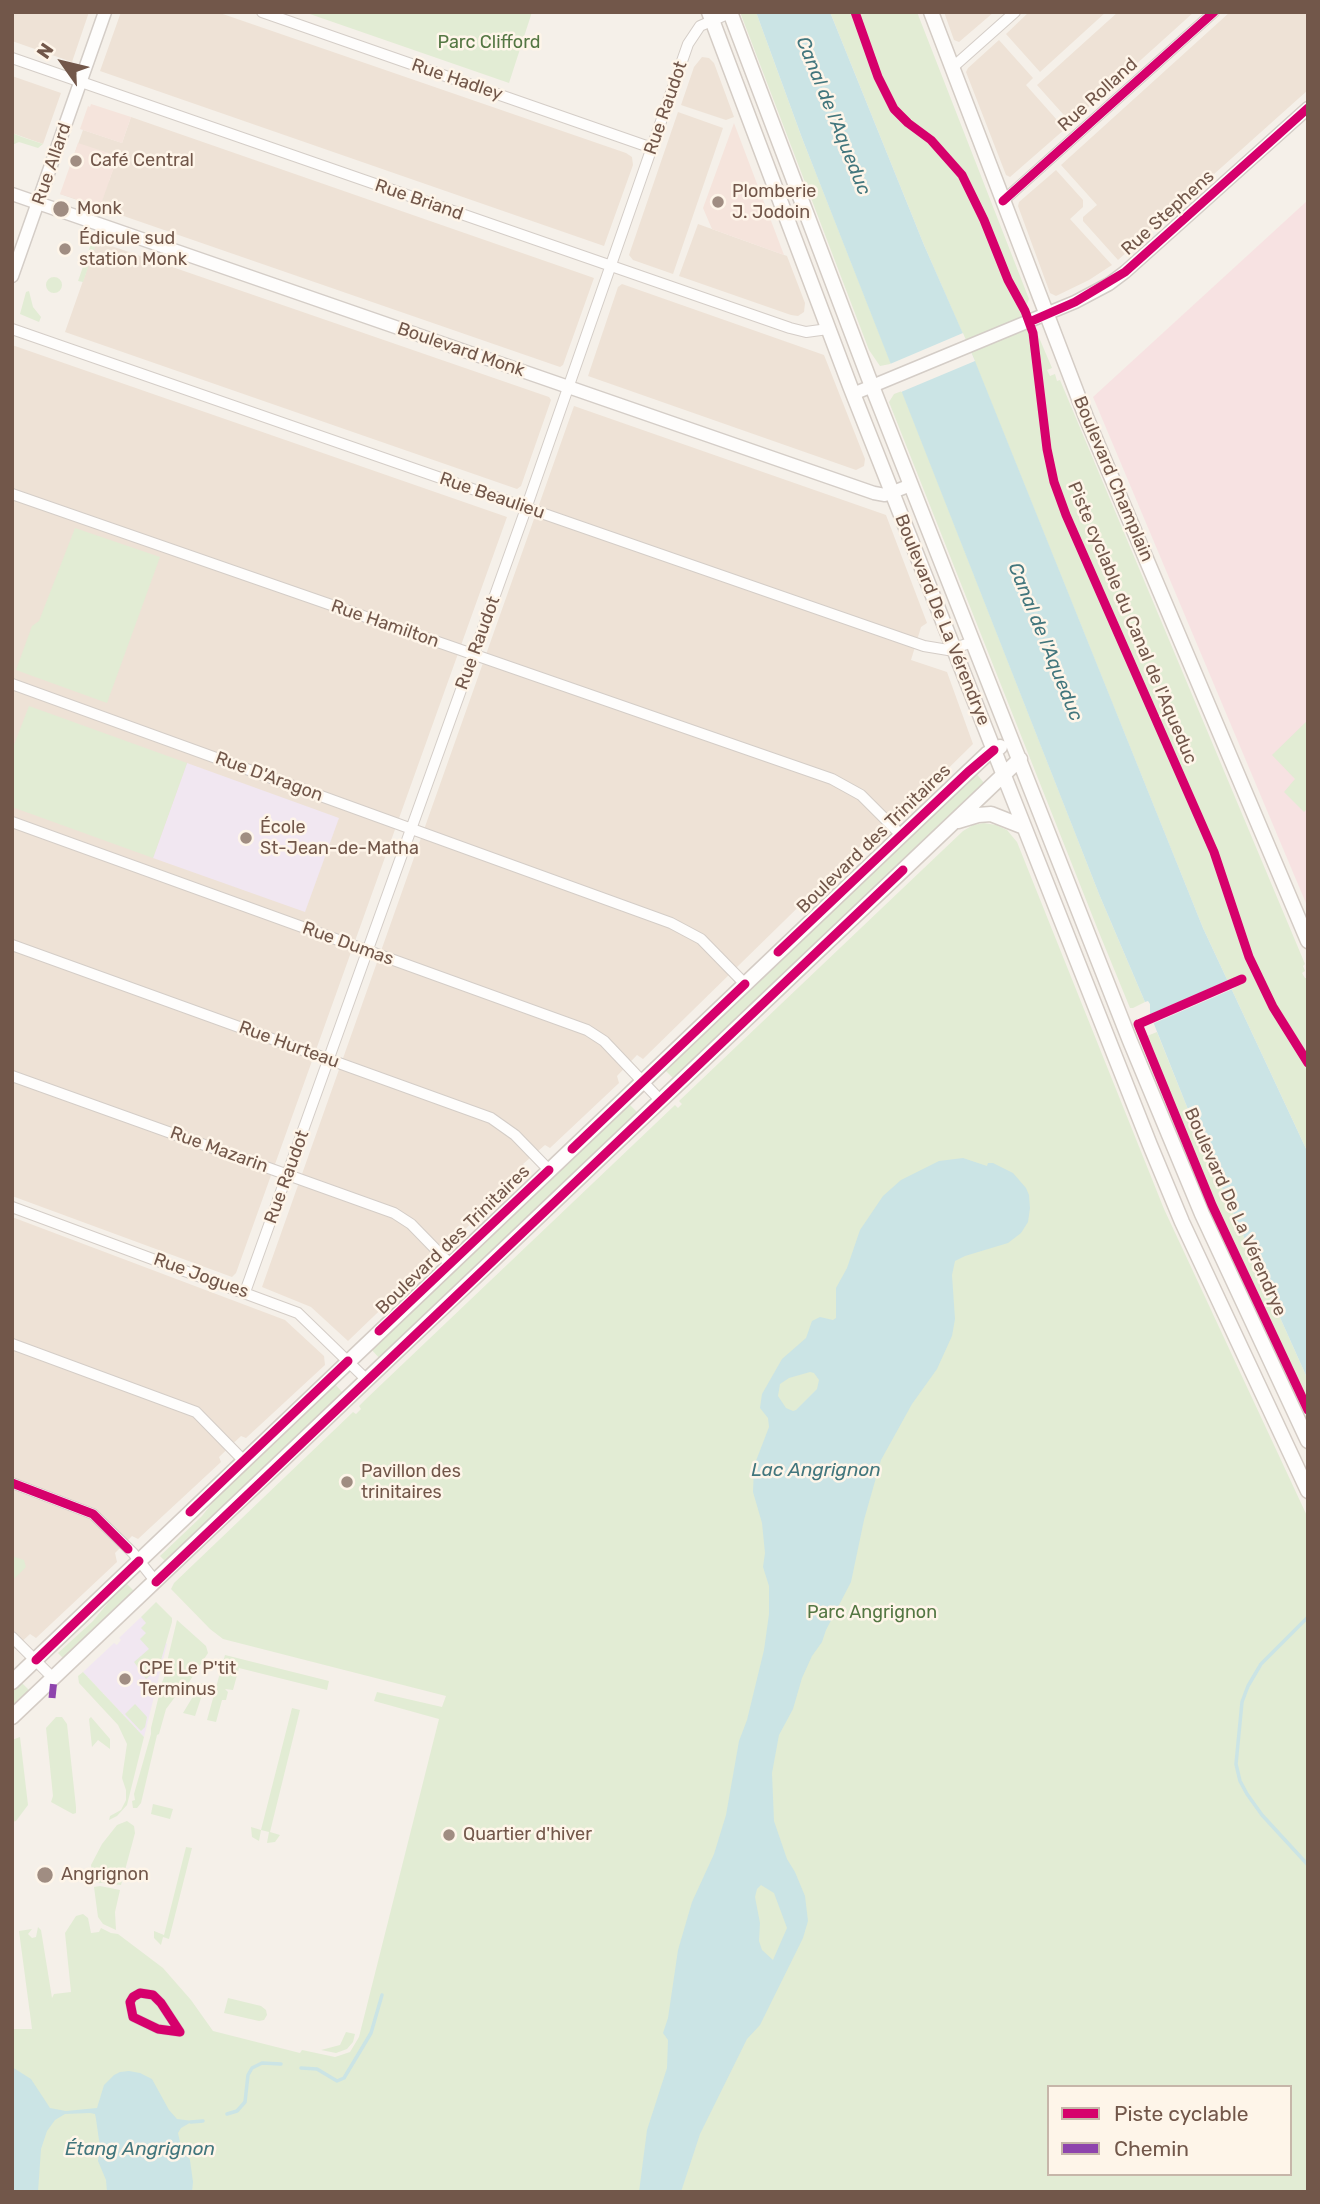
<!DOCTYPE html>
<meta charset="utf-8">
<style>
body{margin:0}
#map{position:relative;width:1320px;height:2204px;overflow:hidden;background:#f5f0e9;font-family:Rubik,sans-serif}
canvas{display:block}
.frame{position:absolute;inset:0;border:14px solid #72574a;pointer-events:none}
.legend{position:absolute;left:1047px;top:2085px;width:245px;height:91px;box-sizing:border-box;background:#fef5e9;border:2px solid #c6b6a9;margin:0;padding:9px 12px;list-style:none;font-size:21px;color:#72574a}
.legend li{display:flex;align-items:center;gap:14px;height:35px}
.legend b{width:35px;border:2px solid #c6b6a9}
.north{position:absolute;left:28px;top:28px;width:70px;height:70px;-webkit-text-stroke:5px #fef5e9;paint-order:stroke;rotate:304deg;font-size:19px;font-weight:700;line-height:28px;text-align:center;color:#72574a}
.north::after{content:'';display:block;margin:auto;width:24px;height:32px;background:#72574a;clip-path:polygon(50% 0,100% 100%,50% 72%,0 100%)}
</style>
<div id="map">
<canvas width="1320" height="2204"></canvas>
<div class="frame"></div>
<ul class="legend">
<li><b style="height:9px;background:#d6006c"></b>Piste cyclable</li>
<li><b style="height:9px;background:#8e44ad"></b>Chemin</li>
</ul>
<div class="north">N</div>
</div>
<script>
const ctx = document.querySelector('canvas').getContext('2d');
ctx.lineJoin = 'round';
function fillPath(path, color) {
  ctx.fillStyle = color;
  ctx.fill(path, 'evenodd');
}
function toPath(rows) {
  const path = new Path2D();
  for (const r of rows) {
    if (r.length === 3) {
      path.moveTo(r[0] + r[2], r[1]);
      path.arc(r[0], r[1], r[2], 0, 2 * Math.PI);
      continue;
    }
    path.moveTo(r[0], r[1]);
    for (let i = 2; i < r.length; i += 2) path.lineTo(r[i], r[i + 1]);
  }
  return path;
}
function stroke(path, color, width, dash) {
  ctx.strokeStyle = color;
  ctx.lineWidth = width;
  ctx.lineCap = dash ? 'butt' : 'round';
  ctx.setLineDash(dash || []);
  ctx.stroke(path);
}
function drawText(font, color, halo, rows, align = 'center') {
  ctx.font = font + ' Rubik,sans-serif';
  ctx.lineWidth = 5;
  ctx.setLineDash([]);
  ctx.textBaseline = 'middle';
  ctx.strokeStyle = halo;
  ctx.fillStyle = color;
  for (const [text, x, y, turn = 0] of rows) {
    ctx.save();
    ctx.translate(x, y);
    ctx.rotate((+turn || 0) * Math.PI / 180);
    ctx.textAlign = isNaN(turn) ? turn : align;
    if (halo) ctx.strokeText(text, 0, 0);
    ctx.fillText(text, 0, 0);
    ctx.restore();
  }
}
fillPath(toPath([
 [12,12,89,12,72,62,12,41],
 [121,12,217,12,626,153,632,157,633,165,604,246,100,71],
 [944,12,994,12,959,42,954,40],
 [1029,12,1106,12,1040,72,1006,34],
 [1118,12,1194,12,1071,123,1037,85],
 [1230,12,1308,12,1308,90,1118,260,1083,221,1083,217,1097,205,1061,165],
 [999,40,1033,78,1026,85,1065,129,1010,177,1006,175,966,72,968,68],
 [702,57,709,58,714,63,734,117,726,120,681,105,694,67],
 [12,76,61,93,43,144,12,133],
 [678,112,723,128,673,274,633,260,629,255],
 [131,117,594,278,563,365,560,367,60,194,109,181,113,169,74,155,83,130,122,143],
 [1056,170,1083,200,1083,207,1070,219,1112,265,1089,280,1056,296,1050,293,1018,206,1019,202],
 [698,224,787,256,805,303,804,312,798,316,791,315,679,276],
 [97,241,549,397,551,400,521,486,517,489,65,332],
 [622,284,824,355,865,459,864,466,856,470,588,376,618,287],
 [12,345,507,517,236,1273,232,1277,12,1196],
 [574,406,886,515,927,623,921,627,911,660,947,672,973,744,902,814,898,811,876,831,643,1059,637,1055,617,1076,619,1083,550,1148,545,1145,523,1164,527,1169,451,1243,445,1240,422,1261,425,1267,348,1341,311,1307,262,1287],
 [12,1217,285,1320,324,1356,325,1365,246,1438,241,1436,219,1457,221,1462,138,1539,132,1536,115,1553,117,1562,36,1638,30,1634,12,1651]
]), '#eee2d6');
fillPath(toPath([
 [91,104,131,117,122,143,80,129,88,106,90,107],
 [734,123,784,255,712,229,703,208],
 [78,143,118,156,100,207,60,194]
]), '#f5e4dc');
fillPath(toPath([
 [187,763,339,818,305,912,153,858],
 [141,1617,167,1644,144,1737,83,1672,114,1643,117,1645,121,1640,119,1638]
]), '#f1e7f1');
fillPath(toPath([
 [1308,200,1308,908,1093,397]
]), '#f7e2e2');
fillPath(toPath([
 [304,12,532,12,509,83],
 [740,12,756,12,802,138,891,363,890,364,880,366,869,350],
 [830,12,917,12,1029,299,1026,307,1052,368,1047,370,1050,376,1055,374,1057,381,1060,380,1305,964,1303,966,1305,971,1302,973,1305,978,1308,978,1308,1153,1203,928,974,360,924,245],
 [12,133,22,137,43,144,38,148,19,142,12,145],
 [92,241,97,242,83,282,78,281],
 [54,285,8],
 [29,291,33,307,41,317,39,322,20,314,26,292],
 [902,391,1099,894,1145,1002,1133,1008,1130,1008,1098,930,889,402,894,394],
 [75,528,160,557,107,703,16,670,32,626,39,621],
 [29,706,187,763,153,858,12,807,12,750],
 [1308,720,1308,808,1304,812,1284,792,1295,779,1272,755],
 [975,772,985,784,675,1080,664,1069],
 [984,823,996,825,1007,830,1017,842,1164,1209,1308,1518,1308,2192,12,2192,12,2029,32,2029,19,1931,32,1929,28,1934,32,1938,36,1937,38,1927,41,1930,52,1998,54,1994,71,1992,65,1933,76,1916,83,1914,88,1918,91,1933,99,1932,101,1928,111,1933,118,1934,163,1968,191,2000,213,2031,300,2053,302,2050,335,2057,350,2052,359,2037,439,1719,374,1701,377,1692,442,1707,446,1696,223,1639,210,1629,171,1589,174,1583,353,1412,356,1414,361,1409,359,1406,366,1399,675,1105,678,1108,682,1104,679,1101,963,831,973,825],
 [1049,2087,1290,2087,1290,2174,1049,2174],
 [1157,1032,1197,1132,1308,1380,1308,1402,1196,1159,1147,1036],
 [628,1103,639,1114,381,1360,370,1348],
 [334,1383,344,1394,167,1563,160,1556,202,1516,219,1494],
 [12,1556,24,1560,26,1567,12,1581],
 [125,1582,136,1593,65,1660,58,1653,93,1621],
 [156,1602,172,1618,172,1622,159,1667,146,1679,134,1662,149,1649,140,1639,146,1633,141,1628,146,1623,141,1617],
 [177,1620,206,1646,208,1653,180,1696,161,1685,167,1670,166,1666],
 [225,1655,329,1681,327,1690,239,1668,233,1690,225,1689,228,1692,226,1700,222,1700,216,1722,207,1720],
 [83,1672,144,1737,127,1805,117,1816,109,1820,110,1816,121,1810,126,1800,126,1790,122,1778,127,1744,118,1725,79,1683,78,1676],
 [21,1682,31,1692,12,1709,12,1690],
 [201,1683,205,1686,195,1716,183,1713],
 [161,1687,175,1697,166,1709,159,1734,157,1735,141,1803,137,1808,133,1808,132,1801,135,1800,134,1794,151,1734,151,1728],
 [135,1704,147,1717,145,1727,141,1731,125,1714],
 [292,1708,300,1710,270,1832,280,1835,275,1842,267,1843,269,1832,261,1830,259,1841,252,1837,251,1827,261,1830],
 [56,1717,62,1717,67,1724,76,1807,76,1813,73,1814,51,1802,53,1796,46,1728],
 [91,1717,110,1739,110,1749,98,1740,92,1747,89,1719],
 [20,1737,28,1805,16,1821,12,1822,12,1740],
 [153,1804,173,1809,170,1819,151,1814],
 [127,1821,134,1826,135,1833,121,1885,93,1882,91,1865,102,1844,117,1825],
 [186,1847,192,1848,169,1939,163,1937,161,1945,154,1938,154,1931,164,1935],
 [100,1886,120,1890,115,1912,116,1930,103,1924,98,1917,94,1887],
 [228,1998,261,2006,266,2010,267,2015,264,2020,259,2021,224,2013],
 [346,2032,355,2034,353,2042,347,2049,336,2053,321,2050,340,2045]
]), '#e2ecd4');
fillPath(toPath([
 [756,12,830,12,924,245,975,361,1203,928,1308,1153,1308,1380,1197,1132,1150,1014,1150,1004,1148,1001,1145,1002,1099,894,802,138],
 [963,1158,987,1166,988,1163,993,1163,1013,1173,1026,1188,1029,1195,1030,1208,1028,1222,1021,1233,1008,1243,965,1256,955,1261,952,1275,955,1319,952,1336,937,1369,912,1404,881,1460,864,1520,851,1582,826,1630,822,1642,812,1656,802,1678,793,1709,779,1735,772,1773,774,1821,787,1859,795,1872,805,1896,808,1921,803,1938,760,2025,747,2039,700,2134,681,2192,639,2192,647,2130,667,2068,668,2040,663,2033,668,2018,678,1950,692,1902,714,1854,726,1815,739,1741,747,1720,764,1650,769,1614,769,1586,763,1567,765,1553,762,1523,753,1492,754,1466,769,1427,768,1418,760,1408,762,1394,782,1359,806,1338,812,1321,820,1317,833,1320,836,1318,836,1288,847,1268,860,1230,883,1196,901,1180,939,1161],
 [810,1372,814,1373,819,1380,817,1389,796,1410,793,1411,786,1408,778,1396,780,1384,789,1378],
 [761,1885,774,1893,787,1928,773,1960,762,1950,759,1941,760,1923,755,1897,757,1889],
 [12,2067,31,2079,50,2108,66,2111,97,2108,104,2085,114,2075,120,2072,129,2071,140,2073,152,2079,169,2110,177,2119,193,2121,181,2128,178,2133,180,2142,190,2160,193,2182,192,2192,107,2192,106,2180,98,2161,100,2147,96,2119,95,2114,90,2113,65,2114,55,2120,47,2131,41,2149,38,2192,12,2192]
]), '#cbe4e5');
fillPath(toPath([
 [963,333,975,361,901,392,890,364],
 [1231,979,1235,988,1150,1025,1146,1016]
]), '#f5f0e9');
stroke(toPath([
 [1308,1617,1261,1664,1248,1686,1242,1702,1236,1764,1240,1781,1247,1794,1262,1815,1308,1865],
 [301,2068,317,2069,337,2081,344,2078,371,2033,382,1995],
 [227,2114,237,2111,245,2102,248,2075,252,2068,262,2063,281,2064],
 [191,2122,203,2121]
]), '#cbe4e5', 3.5);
const pedestrian = toPath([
 [140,1993,153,1995,161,2003,180,2032,158,2029,133,2017,130,2002,133,1997,140,1993]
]);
const minor = toPath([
 [262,12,652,148],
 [12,58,790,328,806,332,828,329],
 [952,68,1015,12],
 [1003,201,1214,12],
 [12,329,924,646,948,650,973,642],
 [12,494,832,779,861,795,901,835],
 [12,684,671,923,701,939,745,984],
 [12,822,587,1030,604,1041,661,1101],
 [12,945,491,1118,515,1135,549,1170],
 [12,1076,394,1213,411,1224,450,1264],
 [12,1207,298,1313,367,1380],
 [245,1292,523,517,688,44,700,26,730,13],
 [12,1344,196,1412,244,1461],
 [12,1483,93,1514,133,1553,156,1582],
 [12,1637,54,1679]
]);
const tertiary = toPath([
 [12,194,874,493,885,495,911,485],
 [12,276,105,12],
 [853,394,1075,302,1109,284,1125,272,1308,108]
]);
const secondary = toPath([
 [709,12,850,386,1150,1145,1182,1222,1308,1491],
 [730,12,868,376,1130,1041,1202,1214,1308,1441],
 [931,12,1086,417,1308,941],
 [958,821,978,815,991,814,1024,827],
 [12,1682,968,772,987,754,1000,747],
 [12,1717,1020,759]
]);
stroke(pedestrian, '#d4cdc7', 10);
stroke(minor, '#d4cdc7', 12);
stroke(tertiary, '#d4cdc7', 15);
stroke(secondary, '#d4ccc5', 17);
stroke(pedestrian, '#fefdfc', 7);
stroke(minor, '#fefdfc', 10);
stroke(tertiary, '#fefdfc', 12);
stroke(secondary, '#fefdfc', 14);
stroke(toPath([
 [52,1698,54,1679]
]), '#8e44ad', 7, [14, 7]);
stroke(toPath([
 [855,12,878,77,894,109,908,123,931,140,962,175,984,220,1008,280,1025,311,1033,333,1047,449,1054,482,1066,515,1214,852,1249,957,1273,1007,1308,1063],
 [1003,201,1214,12],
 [1034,320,1075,302,1125,272,1308,108],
 [778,952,968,772,994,750],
 [1141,1023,1242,979],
 [1138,1024,1212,1205,1308,1410],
 [572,1149,745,984],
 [379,1331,549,1170],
 [12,1483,93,1514,128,1549],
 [190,1512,348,1361],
 [156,1582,903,870],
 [36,1660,139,1561],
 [140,1993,153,1995,161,2003,180,2032,158,2029,133,2017,130,2002,133,1997,140,1993]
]), '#d6006c', 9);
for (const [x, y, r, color] of [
 [76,161,7,"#a08d82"],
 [718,202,7,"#a08d82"],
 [61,209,9,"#a08d82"],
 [65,249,7,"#a08d82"],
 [246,838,7,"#a08d82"],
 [347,1482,7,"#a08d82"],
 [125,1679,7,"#a08d82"],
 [449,1835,7,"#a08d82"],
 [45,1875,9,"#a08d82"]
]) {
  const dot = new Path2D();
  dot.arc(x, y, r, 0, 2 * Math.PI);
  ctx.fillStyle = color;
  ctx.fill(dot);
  stroke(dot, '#fef5e9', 2.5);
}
drawText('18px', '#547743', '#fef5e9', [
 ["Parc Clifford",489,43],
 ["Parc Angrignon",872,1613]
]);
drawText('18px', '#72574a', '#fef5e9', [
 ["Rue Hadley",457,80,19],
 ["Rue Rolland",1098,95,-42],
 ["Rue Raudot",666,108,-71],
 ["Rue Allard",52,164,-71],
 ["Rue Briand",419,200,19],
 ["Rue Stephens",1168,213,-42],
 ["Boulevard Monk",461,350,19],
 ["Boulevard Champlain",1113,479,67],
 ["Rue Beaulieu",492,496,19],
 ["Boulevard De La Vérendrye",942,620,68],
 ["Piste cyclable du Canal de l'Aqueduc",1132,623,67],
 ["Rue Hamilton",385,624,19],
 ["Rue Raudot",478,643,-70],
 ["Rue D'Aragon",269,777,20],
 ["Boulevard des Trinitaires",874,839,-44],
 ["Rue Dumas",348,944,20],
 ["Rue Hurteau",289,1045,20],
 ["Rue Mazarin",219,1150,20],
 ["Rue Raudot",287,1177,-70],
 ["Boulevard De La Vérendrye",1235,1212,66],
 ["Boulevard des Trinitaires",453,1240,-44],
 ["Rue Jogues",201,1276,20]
]);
drawText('18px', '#72574a', '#fef5e9', [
 ["Café Central",90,161],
 ["Plomberie",732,192],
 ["J. Jodoin",732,213],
 ["Monk",77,209],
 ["Édicule sud",79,239],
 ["station Monk",79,260],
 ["École",260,828],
 ["St-Jean-de-Matha",260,849],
 ["Pavillon des",361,1472],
 ["trinitaires",361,1493],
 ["CPE Le P'tit",139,1669],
 ["Terminus",139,1690],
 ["Quartier d'hiver",463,1835],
 ["Angrignon",61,1875]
], 'left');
drawText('italic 19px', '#42767d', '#fef5e9', [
 ["Canal de l'Aqueduc",833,116,68],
 ["Canal de l'Aqueduc",1045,642,68],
 ["Lac Angrignon",816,1471],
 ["Étang Angrignon",140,2150]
]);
</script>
